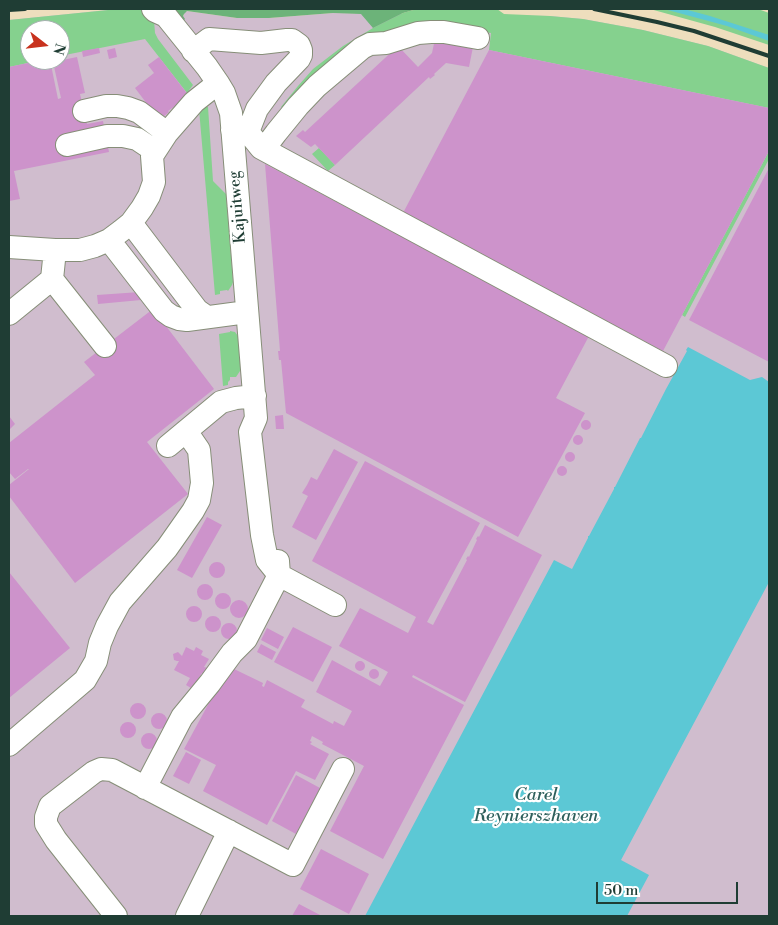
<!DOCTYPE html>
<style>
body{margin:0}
#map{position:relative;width:778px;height:925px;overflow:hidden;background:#eedebd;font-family:"Libre Bodoni",serif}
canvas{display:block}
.frame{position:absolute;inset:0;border:10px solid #1f3d34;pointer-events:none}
.north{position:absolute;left:20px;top:20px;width:50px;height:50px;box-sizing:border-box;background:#fff;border:1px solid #a5b1ae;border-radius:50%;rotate:106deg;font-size:14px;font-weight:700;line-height:20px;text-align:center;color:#1f3d34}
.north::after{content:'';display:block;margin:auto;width:18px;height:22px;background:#c8321e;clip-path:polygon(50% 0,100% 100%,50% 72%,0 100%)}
.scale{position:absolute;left:596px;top:882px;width:142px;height:22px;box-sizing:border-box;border:2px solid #1f3d34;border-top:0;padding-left:6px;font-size:15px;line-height:18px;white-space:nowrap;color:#1f3d34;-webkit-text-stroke:4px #fff;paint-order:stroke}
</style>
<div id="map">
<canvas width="778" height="925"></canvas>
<div class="frame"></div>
<div class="north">N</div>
<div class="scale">50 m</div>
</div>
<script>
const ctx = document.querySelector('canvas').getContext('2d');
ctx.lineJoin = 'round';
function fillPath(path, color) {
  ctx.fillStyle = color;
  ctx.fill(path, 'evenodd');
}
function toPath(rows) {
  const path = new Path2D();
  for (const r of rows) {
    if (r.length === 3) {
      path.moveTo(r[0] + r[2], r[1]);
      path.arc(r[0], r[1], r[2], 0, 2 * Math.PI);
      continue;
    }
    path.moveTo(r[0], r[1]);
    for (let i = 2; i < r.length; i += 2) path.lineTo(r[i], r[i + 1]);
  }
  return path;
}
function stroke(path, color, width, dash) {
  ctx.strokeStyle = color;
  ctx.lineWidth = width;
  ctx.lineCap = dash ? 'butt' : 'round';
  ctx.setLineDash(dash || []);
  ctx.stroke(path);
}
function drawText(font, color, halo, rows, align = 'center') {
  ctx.font = font + ' "Libre Bodoni",serif';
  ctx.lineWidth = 4.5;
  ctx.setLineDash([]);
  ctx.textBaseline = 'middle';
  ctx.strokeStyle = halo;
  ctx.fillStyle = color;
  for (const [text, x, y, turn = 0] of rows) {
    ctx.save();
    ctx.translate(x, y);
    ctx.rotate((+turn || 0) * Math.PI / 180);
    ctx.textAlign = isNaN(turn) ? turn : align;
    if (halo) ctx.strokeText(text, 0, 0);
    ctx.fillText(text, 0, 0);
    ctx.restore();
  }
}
fillPath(toPath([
 [118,9,175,9,179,15,183,16,185,12,187,11,237,18,269,18,333,13,550,16,583,19,643,30,708,46,769,68,769,916,9,916,9,20],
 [30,30,60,30,60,60,30,60]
]), '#d0bdce');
fillPath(toPath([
 [118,9,146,9,154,20,155,33,158,39,193,85,187,93,145,39,60,56,60,30,30,30,30,60,42,60,9,67,9,20],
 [417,9,497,9,504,14,550,16,583,19,643,30,708,46,769,68,769,108,489,50,491,33,470,30,411,28,288,112,281,107,298,86,313,69,343,46,373,28,403,13],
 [650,9,758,9,769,13,769,45,715,27],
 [204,107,208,107,213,181,226,194,233,282,232,285,228,291,227,290,220,291,220,294,215,295,199,109],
 [319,148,335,165,328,171,312,154],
 [769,151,769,159,685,317,682,315],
 [230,331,235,332,238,336,241,367,240,371,236,377,230,377,230,380,228,382,228,385,223,386,219,334,230,332]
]), '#85d18e');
fillPath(toPath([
 [175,9,417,9,403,13,373,28,361,14,333,13,269,18,237,18,187,11,184,14,183,16,185,19,183,21]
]), '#6cb379');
fillPath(toPath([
 [664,9,684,9,710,16,769,35,769,41,727,26],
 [688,347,750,380,762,377,769,382,769,582,621,860,649,875,627,916,365,916,554,560,572,569,588,538,588,536,589,536,614,489,614,487,615,487,639,440,640,438,641,438,666,389,687,351,686,350]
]), '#5cc8d5');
fillPath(toPath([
 [435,39,473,47,469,67,446,63,434,74,435,75,430,79,429,77,335,165,315,144,311,147,296,136,303,130,305,132,398,46,418,67,432,53],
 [99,48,100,53,83,57,82,51],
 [115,48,117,57,109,59,107,50],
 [489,50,769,108,769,151,663,351,403,213],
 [77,57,85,93,80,94,87,124,103,121,109,152,14,171,20,199,9,201,9,67,42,60,50,60,58,99,61,98,53,62],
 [159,57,189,96,168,111,169,112,162,118,154,113,135,88,154,73,148,65],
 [265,164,589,336,556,398,585,413,518,537,286,413,281,360,279,360,278,351,280,351],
 [769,168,769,362,689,320],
 [140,292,141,300,98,304,97,295],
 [153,309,214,389,147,442,188,494,75,583,9,496,9,485,29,469,28,469,15,479,9,472,9,443,95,375,84,362],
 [283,415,284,429,276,429,275,416],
 [9,416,15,424,9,430],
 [586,425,5],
 [578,440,5],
 [334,449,358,462,316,540,292,527,308,496,302,493,307,485,311,477,317,480],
 [570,457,5],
 [365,461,480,523,427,622,433,625,467,560,466,559,468,556,469,557,477,540,476,539,478,536,479,537,485,525,542,555,465,702,413,675,412,677,464,705,383,859,330,831,364,766,322,744,323,742,312,736,310,741,312,742,310,744,329,754,315,780,296,771,267,825,203,791,216,765,184,749,223,677,234,669,263,683,262,686,264,687,267,680,305,700,301,707,333,724,334,721,344,726,352,711,316,692,332,660,380,686,388,672,339,646,360,608,408,633,416,617,312,561],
 [562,471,5],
 [207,517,222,525,192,578,177,570],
 [217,570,8],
 [9,572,70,648,9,698],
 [205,592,8],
 [223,601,8],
 [239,609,9],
 [194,614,8],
 [213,624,8],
 [229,631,8],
 [293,627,332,647,313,682,274,662],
 [267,628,284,637,278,649,261,640],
 [261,644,276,652,272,660,257,652],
 [186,647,194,651,196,647,203,651,201,655,209,659,204,667,208,668,203,675,202,673,198,679,201,681,196,691,186,685,190,678,174,670,179,661,177,661,174,660,173,654,178,652,182,656],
 [360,666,5],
 [374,674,5],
 [138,711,8],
 [159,721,8],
 [128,730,8],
 [149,741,8],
 [186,752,201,760,189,784,173,776],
 [296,775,320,788,296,834,272,821],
 [321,849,369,874,349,914,300,889],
 [299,904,322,916,292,916]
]), '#cd93cb');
const minor = toPath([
 [153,9,155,11,166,16,207,67,218,83,224,93,231,113,256,418,250,432,262,535,267,560,279,575,335,605],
 [193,51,209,39,261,43,287,40,292,40,299,45,301,50,301,55,299,59,276,83,257,109,248,132],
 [84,111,106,106,117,106,128,108,139,112,167,133],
 [232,130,248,132,261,148,666,366],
 [67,145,107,136,123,136,137,139,155,151],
 [264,149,276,133,298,106,317,86,362,48,370,44,386,43,418,33,431,32,444,32,478,38],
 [131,223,197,310,207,317],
 [109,240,164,311,171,316,179,319,187,320,247,312],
 [9,247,55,250,80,250,95,246,109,240,121,231,131,223,142,208,149,196,154,182,152,156,167,133,194,102,218,83],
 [55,250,52,279,105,346],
 [9,314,52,279],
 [168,446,221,402,236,398,255,396],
 [9,745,85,680,96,661,100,643,107,626,120,602,167,548,193,511,199,500,202,483,199,450,186,431],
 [145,788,182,717,210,683,232,653,246,639,279,575,278,561],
 [116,916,56,840,46,824,46,817,50,806,94,772,101,769,112,770,293,865,343,769],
 [187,916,229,831]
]);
stroke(minor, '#868e78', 24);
stroke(minor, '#fff', 22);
stroke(toPath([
 [594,9,657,22,694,31,769,56],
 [9,10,25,9]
]), '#1f3d34', 4);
drawText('16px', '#1f3d34', '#fff', [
 ["Kajuitweg",238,207,-95]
]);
drawText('italic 18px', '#2e605c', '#fff', [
 ["Carel",536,796],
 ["Reynierszhaven",536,817]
]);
</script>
